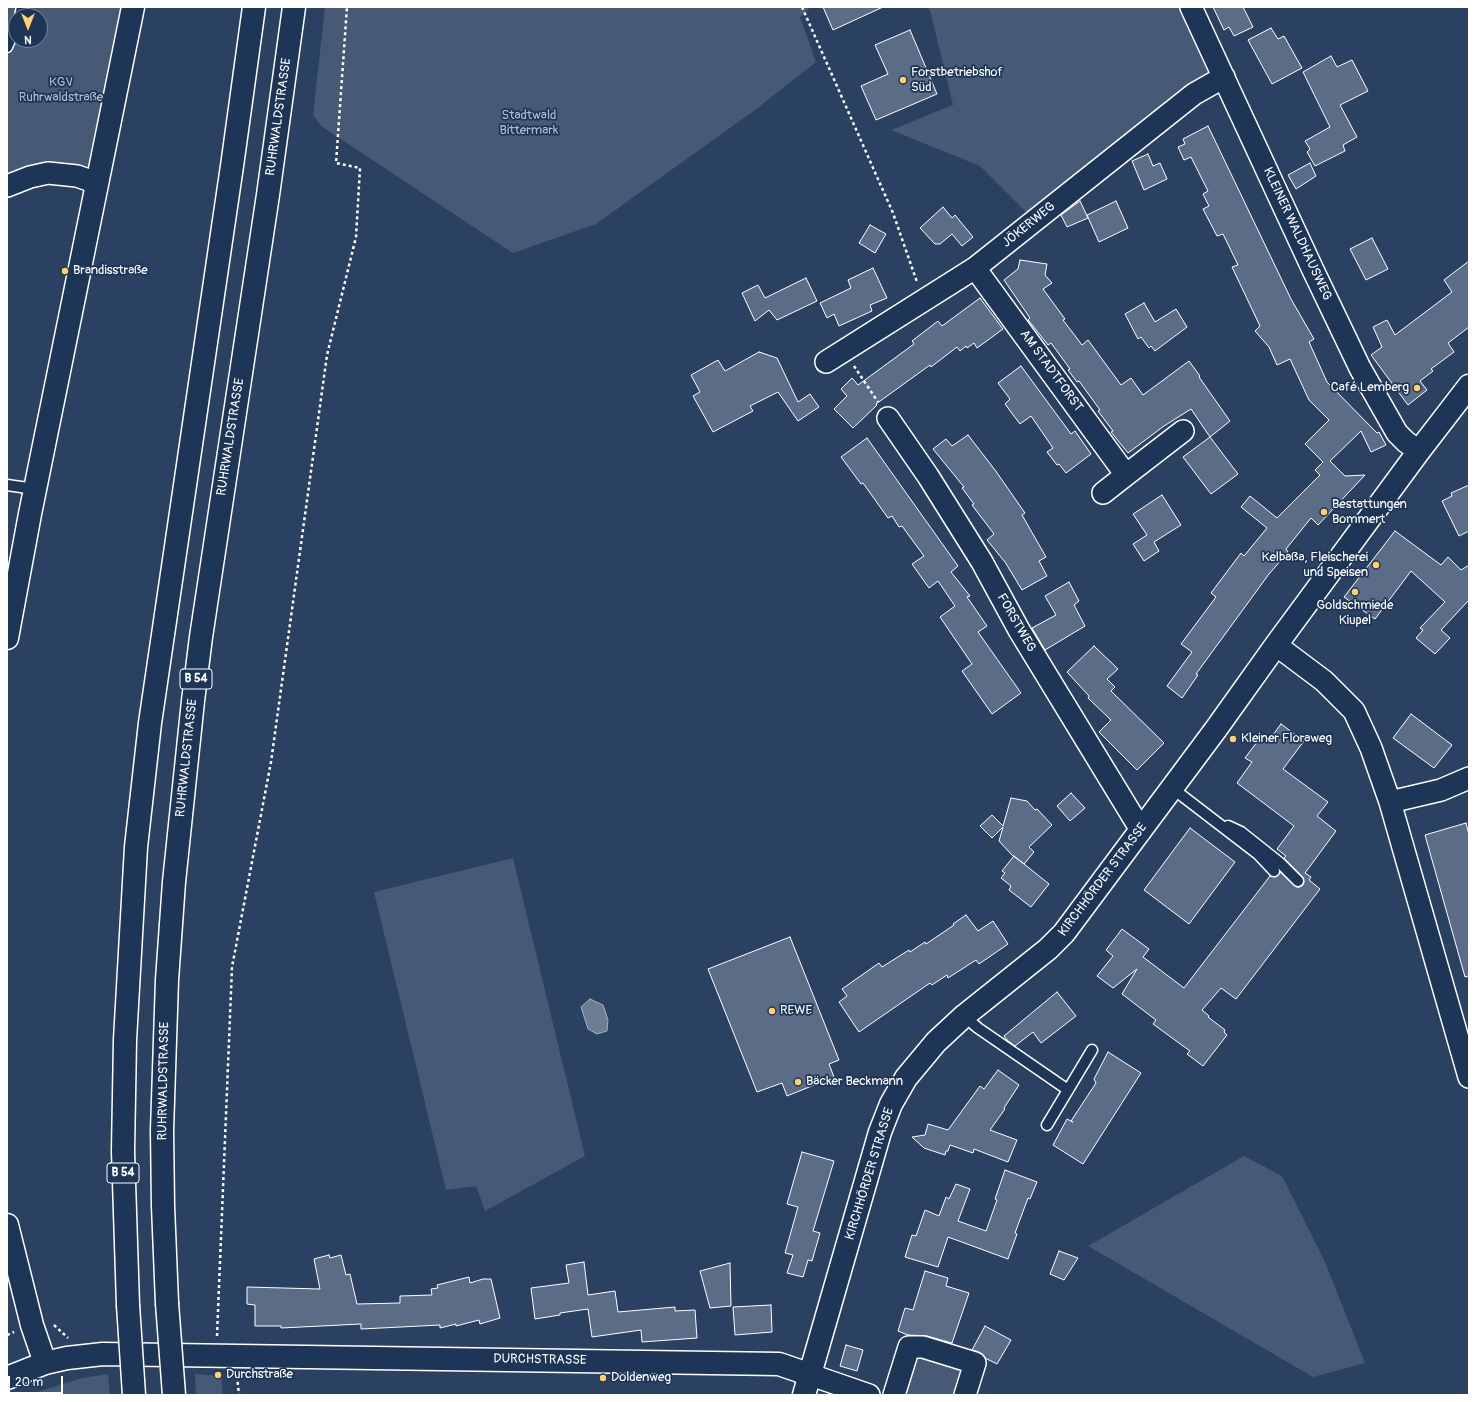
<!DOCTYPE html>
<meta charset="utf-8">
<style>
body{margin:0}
#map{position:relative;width:1476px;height:1402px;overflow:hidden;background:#2a4161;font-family:Pangolin,sans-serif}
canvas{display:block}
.frame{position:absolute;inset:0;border:8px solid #fff;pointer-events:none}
.north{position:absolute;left:8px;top:8px;width:40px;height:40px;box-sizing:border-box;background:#1d3557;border:1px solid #77869a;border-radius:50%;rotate:180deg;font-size:11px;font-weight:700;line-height:16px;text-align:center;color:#fff}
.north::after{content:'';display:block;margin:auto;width:14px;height:18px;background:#ffd166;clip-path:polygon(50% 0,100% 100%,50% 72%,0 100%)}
.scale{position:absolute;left:8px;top:1376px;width:55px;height:18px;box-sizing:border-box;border:2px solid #fff;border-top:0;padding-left:5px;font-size:12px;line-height:14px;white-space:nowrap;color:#fff;-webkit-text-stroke:3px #1d3557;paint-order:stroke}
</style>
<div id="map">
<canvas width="1476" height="1402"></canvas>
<div class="frame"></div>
<div class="north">N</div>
<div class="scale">20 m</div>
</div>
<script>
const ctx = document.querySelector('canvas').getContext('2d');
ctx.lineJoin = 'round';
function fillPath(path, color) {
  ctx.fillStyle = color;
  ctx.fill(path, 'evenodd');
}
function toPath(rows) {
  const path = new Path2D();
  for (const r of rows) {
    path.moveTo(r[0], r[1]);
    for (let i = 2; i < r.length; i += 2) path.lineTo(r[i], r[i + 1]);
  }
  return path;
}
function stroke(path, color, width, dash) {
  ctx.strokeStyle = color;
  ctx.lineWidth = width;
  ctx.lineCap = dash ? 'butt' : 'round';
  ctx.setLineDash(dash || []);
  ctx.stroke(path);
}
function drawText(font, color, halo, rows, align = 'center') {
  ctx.font = font + ' Pangolin,sans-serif';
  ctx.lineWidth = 3.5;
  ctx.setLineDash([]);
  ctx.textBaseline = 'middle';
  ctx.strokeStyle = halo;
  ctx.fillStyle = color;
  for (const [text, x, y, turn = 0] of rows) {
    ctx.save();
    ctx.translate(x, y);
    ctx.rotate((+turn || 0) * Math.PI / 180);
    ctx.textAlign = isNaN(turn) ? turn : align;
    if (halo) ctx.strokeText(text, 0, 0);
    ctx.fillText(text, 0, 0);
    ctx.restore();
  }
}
fillPath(toPath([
 [7,7,133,7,97,183,82,178,7,186],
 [16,16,40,16,40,40,16,40],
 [325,7,811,7,800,17,816,62,755,110,596,224,513,253,321,126,313,115],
 [926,7,1178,7,1213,72,1181,89,1029,215,980,166,891,130,953,105,930,10],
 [513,858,585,1156,485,1211,476,1186,446,1190,374,892],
 [1244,1156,1282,1176,1325,1262,1365,1363,1313,1377,1088,1246],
 [921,1357,956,1365,962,1376,957,1395,906,1395,904,1390,916,1361],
 [108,1374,110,1395,38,1395,37,1392,82,1378],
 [195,1374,221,1376,223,1395,196,1395]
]), '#465975');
const water = toPath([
 [590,999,603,1005,608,1020,607,1031,597,1034,588,1029,581,1007,590,999]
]);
fillPath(water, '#6d7d92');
stroke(water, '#a7b1be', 1);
const building = toPath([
 [823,7,883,7,833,30,823,7],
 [1213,7,1243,7,1253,27,1234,36,1229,27,1224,30,1213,7],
 [1271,28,1278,39,1284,36,1302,68,1272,84,1248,40,1271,28],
 [910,30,937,94,876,120,861,86,888,74,875,45,910,30],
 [1331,56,1337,67,1352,60,1368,91,1340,105,1357,137,1343,145,1345,151,1315,166,1307,152,1310,149,1305,141,1330,127,1303,72,1331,56],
 [1208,126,1291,299,1314,339,1309,342,1327,382,1377,433,1379,432,1386,445,1371,452,1361,431,1330,461,1345,476,1365,475,1318,525,1311,518,1286,549,1288,552,1269,574,1196,674,1198,675,1182,698,1167,686,1192,652,1181,644,1216,597,1211,593,1241,553,1244,556,1267,528,1241,507,1250,496,1277,518,1320,475,1315,470,1323,462,1305,444,1329,420,1309,400,1290,359,1277,365,1269,347,1255,331,1260,326,1232,267,1238,265,1223,234,1217,236,1203,209,1209,206,1203,194,1208,191,1191,157,1184,160,1178,147,1185,144,1183,139,1208,126],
 [1148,154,1153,166,1160,163,1167,179,1144,190,1132,161,1148,154],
 [1310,163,1316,176,1296,189,1288,175,1310,163],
 [1080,201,1088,218,1067,227,1061,215,1080,201],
 [1116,201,1128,228,1099,242,1087,215,1116,201],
 [943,207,952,218,955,215,973,237,962,246,952,234,940,244,935,244,920,228,943,207],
 [870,225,886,234,875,253,859,243,870,225],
 [1372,238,1388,269,1366,280,1350,249,1372,238],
 [1020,260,1047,264,1045,275,1052,283,1043,289,1065,319,1063,320,1082,345,1088,340,1121,385,1131,378,1143,395,1189,361,1200,376,1199,377,1230,421,1210,437,1191,409,1164,426,1128,453,1111,432,1113,431,1098,411,1100,410,1079,381,1077,382,1068,370,1070,369,1051,343,1048,345,1029,321,1028,320,1030,318,1004,280,1018,269,1020,260],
 [1469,261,1469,327,1448,343,1454,352,1431,369,1433,371,1420,381,1427,390,1408,405,1371,355,1382,347,1373,327,1387,320,1395,335,1452,292,1444,280,1469,261],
 [873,268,887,298,870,305,872,311,839,326,834,314,827,318,820,303,851,288,848,280,873,268],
 [806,278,817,301,777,320,769,310,755,321,742,293,758,285,765,298,806,278],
 [980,298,1003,329,977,348,974,343,967,348,966,346,960,351,957,347,931,367,930,365,876,404,877,405,853,428,834,409,847,396,841,389,852,378,858,385,914,344,912,341,938,321,942,326,980,298],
 [1144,303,1155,322,1176,309,1187,327,1155,351,1151,346,1149,348,1141,337,1138,339,1125,314,1144,303],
 [759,352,777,358,798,402,810,394,819,407,798,421,778,392,750,406,753,411,713,432,693,396,700,392,691,375,718,360,725,371,759,352],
 [1021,366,1071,434,1075,431,1091,454,1066,473,1059,464,1057,465,1047,452,1053,448,1031,416,1020,424,1005,404,1010,399,998,383,1021,366],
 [968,435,995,470,1025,513,1022,515,1046,557,1039,561,1047,576,1022,590,1005,562,987,540,994,534,972,505,974,504,962,488,964,487,933,449,946,439,952,446,968,435],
 [1210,437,1238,474,1211,494,1183,457,1210,437],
 [867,438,958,566,951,572,970,596,967,597,987,626,978,632,1021,693,992,714,962,671,972,664,940,617,955,606,938,581,929,588,912,564,924,556,902,526,899,527,892,516,888,518,863,483,861,484,841,457,867,438],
 [1469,485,1469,531,1459,536,1442,501,1452,496,1451,493,1469,485],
 [1162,495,1181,525,1154,542,1159,551,1144,561,1133,544,1147,535,1133,514,1162,495],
 [1395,531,1441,565,1448,557,1461,570,1469,565,1469,600,1441,630,1450,638,1435,654,1416,638,1423,630,1420,628,1445,602,1411,571,1375,619,1344,597,1395,531],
 [1069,582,1079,601,1074,605,1085,626,1045,650,1032,628,1056,615,1045,596,1069,582],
 [1094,646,1118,669,1107,679,1115,687,1111,691,1164,743,1137,770,1099,732,1111,720,1088,698,1089,696,1067,672,1094,646],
 [1411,714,1452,745,1434,768,1393,738,1411,714],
 [1281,724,1304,741,1283,769,1328,802,1317,816,1336,831,1305,873,1311,877,1309,880,1320,889,1236,999,1221,988,1202,1010,1209,1016,1208,1017,1225,1030,1224,1032,1227,1035,1203,1066,1187,1054,1190,1051,1153,1024,1156,1020,1122,994,1137,969,1113,988,1097,976,1113,956,1106,950,1122,929,1149,949,1143,957,1184,988,1270,876,1276,877,1280,872,1296,887,1300,887,1303,885,1304,882,1303,877,1284,858,1286,856,1277,849,1294,826,1237,783,1252,762,1245,758,1263,734,1270,739,1281,724],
 [1071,793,1085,808,1070,821,1057,806,1071,793],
 [1011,798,1027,801,1035,810,1037,809,1052,825,1029,847,1034,852,1024,864,1012,855,999,841,1003,827,992,838,980,826,992,815,1003,826,1011,798],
 [1466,823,1469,835,1469,976,1465,977,1425,835,1466,823],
 [1190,828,1235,862,1189,924,1144,890,1190,828],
 [1014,856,1049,884,1031,907,1009,890,1011,886,1001,878,1005,873,1002,871,1014,856],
 [966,915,978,931,993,921,1008,944,979,964,976,960,948,978,947,975,932,985,930,983,859,1032,839,1002,847,996,842,989,879,963,882,967,909,950,910,952,925,942,926,944,954,925,953,924,966,915],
 [790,937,839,1060,829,1064,834,1077,787,1096,782,1083,757,1092,708,969,790,937],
 [1057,992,1076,1016,1041,1043,1033,1032,1015,1046,1007,1040,1004,1036,1057,992],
 [1108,1052,1141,1073,1083,1164,1053,1145,1067,1119,1073,1122,1071,1121,1096,1083,1094,1079,1108,1052],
 [998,1070,1019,1085,1004,1108,1005,1109,990,1130,1017,1140,1008,1162,974,1149,973,1153,950,1145,948,1151,946,1151,945,1155,924,1148,912,1137,925,1135,928,1124,948,1130,980,1086,984,1089,998,1070],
 [802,1152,834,1161,813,1231,820,1233,812,1261,808,1260,803,1277,787,1273,793,1255,785,1253,798,1207,787,1204,802,1152],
 [1005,1170,1037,1182,1030,1199,1028,1198,1015,1233,1017,1234,1008,1259,948,1237,938,1267,905,1257,912,1235,916,1236,925,1210,939,1216,946,1197,949,1199,956,1184,970,1189,958,1221,986,1231,997,1200,995,1199,1005,1170],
 [1059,1251,1078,1258,1064,1280,1050,1274,1059,1251],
 [329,1255,330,1258,341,1255,346,1275,350,1274,357,1304,400,1303,400,1296,432,1295,431,1289,438,1288,437,1285,469,1277,470,1283,483,1279,491,1279,500,1318,480,1324,479,1320,456,1326,456,1324,440,1328,440,1325,361,1329,361,1324,281,1328,281,1326,255,1326,255,1305,247,1304,247,1287,320,1289,314,1259,329,1255],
 [584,1262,588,1295,615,1291,618,1312,675,1307,675,1311,695,1310,697,1338,642,1342,641,1330,592,1337,588,1309,560,1313,560,1315,535,1319,531,1288,569,1283,566,1265,584,1262],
 [730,1263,731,1306,710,1308,700,1271,730,1263],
 [925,1271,948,1278,946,1286,969,1293,952,1343,927,1336,908,1335,898,1331,905,1308,913,1310,925,1271],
 [771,1305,772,1332,735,1335,733,1307,771,1305],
 [985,1326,1011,1340,997,1364,985,1358,979,1352,972,1350,985,1326],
 [846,1345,863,1350,857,1371,840,1366,846,1345]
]);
fillPath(building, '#5b6c86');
stroke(building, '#fff', 1);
const service = toPath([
 [20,16,22,7],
 [7,47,16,26],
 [7,485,35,489],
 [1172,788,1258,854,1274,871],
 [1228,826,1241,832,1280,863,1298,881],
 [964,1016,978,1028,1068,1090],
 [1047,1125,1092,1050]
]);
const minor = toPath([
 [1191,7,1313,270,1360,368,1397,433,1406,442,1419,451],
 [7,186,30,177,48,173,77,176,97,183],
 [975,268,1126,475,1183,431],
 [826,362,975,268,1194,94,1224,77],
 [888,418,928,476,982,562,1019,630,1141,830],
 [1103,493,1126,475],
 [1276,645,1324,681,1354,711,1371,748,1390,802,1469,1077],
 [1390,802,1441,790,1469,778],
 [811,1375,869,1395],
 [894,1395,909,1347,923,1347,975,1363,965,1395]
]);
const tertiary = toPath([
 [7,638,30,514,133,7],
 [7,1225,32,1325,45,1363],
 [7,1378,45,1363,67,1358,103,1354,779,1364,811,1375]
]);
const secondary = toPath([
 [804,1395,880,1132,891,1104,906,1078,936,1042,964,1016,1048,949,1064,933,1216,729,1276,645,1419,451,1469,386]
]);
const trunk = toPath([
 [167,1303,163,1206,162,1130,167,980,174,882,193,701,201,637,268,195,294,7],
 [128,1305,123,1151,125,1040,136,847,150,723,232,166,254,7]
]);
stroke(service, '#fff', 13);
stroke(minor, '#fff', 24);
stroke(tertiary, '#fff', 25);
stroke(secondary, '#fff', 25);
stroke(trunk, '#fff', 25);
stroke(toPath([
 [802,7,893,213,917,282],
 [854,366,878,402],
 [54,1325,68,1338],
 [7,1335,14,1332],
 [217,1336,232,967,271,762,327,355,356,237,360,168,336,163,347,7],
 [237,1376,239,1395]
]), '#fff', 2.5, [3, 3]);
stroke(service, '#1d3557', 10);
stroke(minor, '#1d3557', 21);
stroke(tertiary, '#1d3557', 22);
stroke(secondary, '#1d3557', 22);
stroke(trunk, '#1d3557', 22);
const trunkBridge = toPath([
 [167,1303,174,1395],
 [128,1305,134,1395]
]);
stroke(trunkBridge, '#fff', 25, []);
stroke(trunkBridge, '#1d3557', 22);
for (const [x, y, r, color] of [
 [903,80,4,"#ffd166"],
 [65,271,4,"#ffd166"],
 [1417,388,4,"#ffd166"],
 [1324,512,4,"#ffd166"],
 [1376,565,4,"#ffd166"],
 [1355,592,4,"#ffd166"],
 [1233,739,4,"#ffd166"],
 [772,1011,4,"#ffd166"],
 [798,1082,4,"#ffd166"],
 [218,1375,4,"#ffd166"],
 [603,1378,4,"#ffd166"]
]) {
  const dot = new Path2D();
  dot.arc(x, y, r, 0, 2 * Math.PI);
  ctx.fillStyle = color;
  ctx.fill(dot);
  stroke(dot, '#1d3557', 1.5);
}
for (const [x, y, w] of [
 [196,679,32],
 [123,1173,32]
]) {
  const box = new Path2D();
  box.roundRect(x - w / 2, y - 10, w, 20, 3);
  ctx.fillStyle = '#1d3557';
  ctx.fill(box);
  stroke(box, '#fff', 1);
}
drawText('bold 12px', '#fff', null, [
 ["B 54",196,679],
 ["B 54",123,1173]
]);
drawText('13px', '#fff', '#1d3557', [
 ["Forstbetriebshof",911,73],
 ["Süd",911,88],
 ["Brandisstraße",73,271],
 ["Café Lemberg",1409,388,"right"],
 ["Bestattungen",1332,505],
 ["Bommert",1332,520],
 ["Kelbaßa, Fleischerei",1368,558,"right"],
 ["und Speisen",1368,573,"right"],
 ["Goldschmiede",1355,606,"center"],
 ["Kiupel",1355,621,"center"],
 ["Kleiner Floraweg",1241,739],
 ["REWE",780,1011],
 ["Bäcker Beckmann",806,1082],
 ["Durchstraße",226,1375],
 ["Doldenweg",611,1378]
], 'left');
drawText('13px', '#b5bdc8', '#1d3557', [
 ["KGV",61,83],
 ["Ruhrwaldstraße",61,98],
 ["Stadtwald",529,116],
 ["Bittermark",529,131]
]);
drawText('13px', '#fff', '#1d3557', [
 ["RUHRWALDSTRASSE",279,117,-82],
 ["JÖKERWEG",1029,225,-39],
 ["KLEINER WALDHAUSWEG",1297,234,65],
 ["AM STADTFORST",1051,371,54],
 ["RUHRWALDSTRASSE",231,437,-81],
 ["FORSTWEG",1016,623,60],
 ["RUHRWALDSTRASSE",187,758,-84],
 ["KIRCHHÖRDER STRASSE",1103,880,-53],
 ["RUHRWALDSTRASSE",164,1081,-89],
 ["KIRCHHÖRDER STRASSE",870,1174,-73],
 ["DURCHSTRASSE",540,1360,1]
]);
</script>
